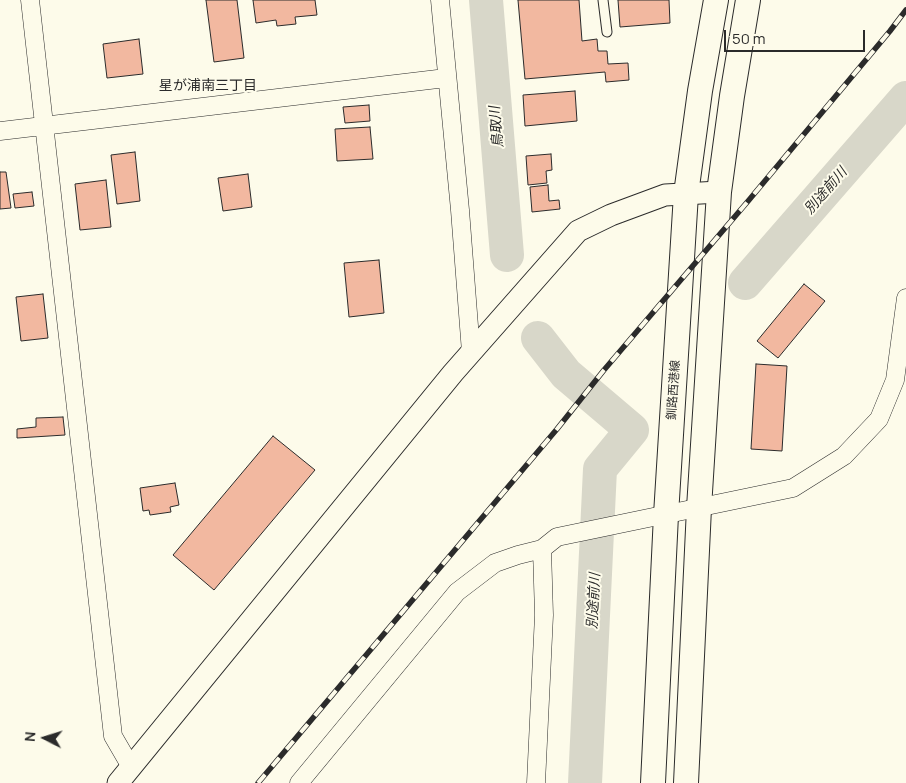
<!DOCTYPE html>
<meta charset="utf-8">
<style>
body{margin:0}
#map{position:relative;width:906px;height:783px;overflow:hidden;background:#fdfbea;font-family:Manrope,sans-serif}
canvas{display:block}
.north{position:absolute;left:20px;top:713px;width:50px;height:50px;-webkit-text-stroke:4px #fdfbea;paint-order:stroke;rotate:275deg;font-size:14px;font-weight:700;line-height:20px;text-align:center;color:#2b2b2b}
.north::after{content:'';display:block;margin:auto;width:18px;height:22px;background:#2b2b2b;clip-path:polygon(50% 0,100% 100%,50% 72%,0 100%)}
.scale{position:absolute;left:724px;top:30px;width:141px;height:22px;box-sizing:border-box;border:2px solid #2b2b2b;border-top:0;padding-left:6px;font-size:15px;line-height:18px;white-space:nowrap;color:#2b2b2b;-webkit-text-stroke:4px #fdfbea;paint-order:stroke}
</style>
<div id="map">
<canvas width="906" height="783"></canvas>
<div class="north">N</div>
<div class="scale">50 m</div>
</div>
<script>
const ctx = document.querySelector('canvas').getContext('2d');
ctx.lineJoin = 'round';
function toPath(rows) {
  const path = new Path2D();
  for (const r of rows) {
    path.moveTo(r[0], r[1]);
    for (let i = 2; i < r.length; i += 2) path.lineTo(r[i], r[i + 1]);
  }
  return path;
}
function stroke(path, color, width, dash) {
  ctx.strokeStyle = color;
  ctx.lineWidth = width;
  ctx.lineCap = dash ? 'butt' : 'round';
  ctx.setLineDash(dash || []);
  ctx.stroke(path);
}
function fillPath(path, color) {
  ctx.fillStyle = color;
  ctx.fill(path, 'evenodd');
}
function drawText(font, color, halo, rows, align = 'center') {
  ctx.font = font + ' Manrope,"Noto Sans JP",sans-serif';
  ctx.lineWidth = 4;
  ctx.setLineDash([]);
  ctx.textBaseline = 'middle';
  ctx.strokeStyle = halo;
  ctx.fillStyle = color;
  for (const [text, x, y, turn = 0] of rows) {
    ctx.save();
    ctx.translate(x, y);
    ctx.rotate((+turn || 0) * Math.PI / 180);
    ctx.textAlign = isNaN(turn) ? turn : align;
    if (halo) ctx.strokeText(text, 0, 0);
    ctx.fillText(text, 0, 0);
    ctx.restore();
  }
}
stroke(toPath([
 [486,0,507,255],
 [745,283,906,98],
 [538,338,566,374,632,430,600,469,585,783]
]), '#d8d7c9', 34);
const building = toPath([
 [206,0,237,0,244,58,214,62,206,0],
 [253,0,315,0,317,15,295,17,296,24,277,26,276,20,256,23,253,0],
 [518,0,579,0,582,41,597,39,598,51,607,51,608,64,628,63,629,80,606,82,605,72,525,79,518,0],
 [618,0,669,0,670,23,620,27,618,0],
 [139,39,143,74,107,78,103,44,139,39],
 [575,91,577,121,525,126,523,95,575,91],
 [369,105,370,121,345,123,343,107,369,105],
 [370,127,373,159,337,161,335,129,370,127],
 [135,152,140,201,117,204,111,155,135,152],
 [551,154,552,170,546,171,547,183,528,185,526,156,551,154],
 [0,172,6,172,11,208,0,209,0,172],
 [248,174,252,207,223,211,218,178,248,174],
 [106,180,111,227,80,230,75,184,106,180],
 [548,185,549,201,559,200,560,209,532,212,530,187,548,185],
 [32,192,34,206,15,208,13,194,32,192],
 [379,260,384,313,349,317,344,263,379,260],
 [804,284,825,301,778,358,757,341,804,284],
 [43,294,48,338,21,341,16,297,43,294],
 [756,364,787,366,782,451,751,449,756,364],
 [63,417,65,435,17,438,17,429,36,427,36,418,63,417],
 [273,436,315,470,214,590,173,555,273,436],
 [175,483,179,505,170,507,171,512,150,515,149,510,143,511,140,488,175,483]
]);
fillPath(building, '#f2b8a0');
stroke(building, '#2b2b2b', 1);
const service = toPath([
 [603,0,607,32]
]);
const minor = toPath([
 [30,0,113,736,131,767],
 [440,0,460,210,471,352],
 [0,131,446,78],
 [542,549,557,537,793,488,844,456,879,419,895,380,906,298],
 [299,783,457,592,495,563,518,555,542,549,544,615,536,783]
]);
const tertiary = toPath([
 [118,783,453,373,578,231,611,215,665,195,719,192]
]);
const secondary = toPath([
 [653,783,666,515,686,194,700,91,716,0],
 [686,783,699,508,719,192,732,96,748,0]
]);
stroke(service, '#2b2b2b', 11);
stroke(minor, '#2b2b2b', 19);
stroke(tertiary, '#2b2b2b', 23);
stroke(secondary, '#2b2b2b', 26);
stroke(service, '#fdfbea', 9);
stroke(minor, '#fdfbea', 18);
stroke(tertiary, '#fdfbea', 21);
stroke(secondary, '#fdfbea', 24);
const rail = toPath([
 [258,783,557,429,604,370,749,200,890,31,906,10]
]);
stroke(rail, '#2b2b2b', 5.5);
stroke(rail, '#fdfbea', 4, [11]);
drawText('12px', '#2b2b2b', '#fdfbea', [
 ["釧路西港線",674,390,-86]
]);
drawText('14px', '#2b2b2b', '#fdfbea', [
 ["星が浦南三丁目",208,86]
]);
drawText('italic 14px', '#2b2b2b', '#fdfbea', [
 ["鳥取川",497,127,-95],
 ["別途前川",826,191,-49],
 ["別途前川",594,601,-87]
]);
</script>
